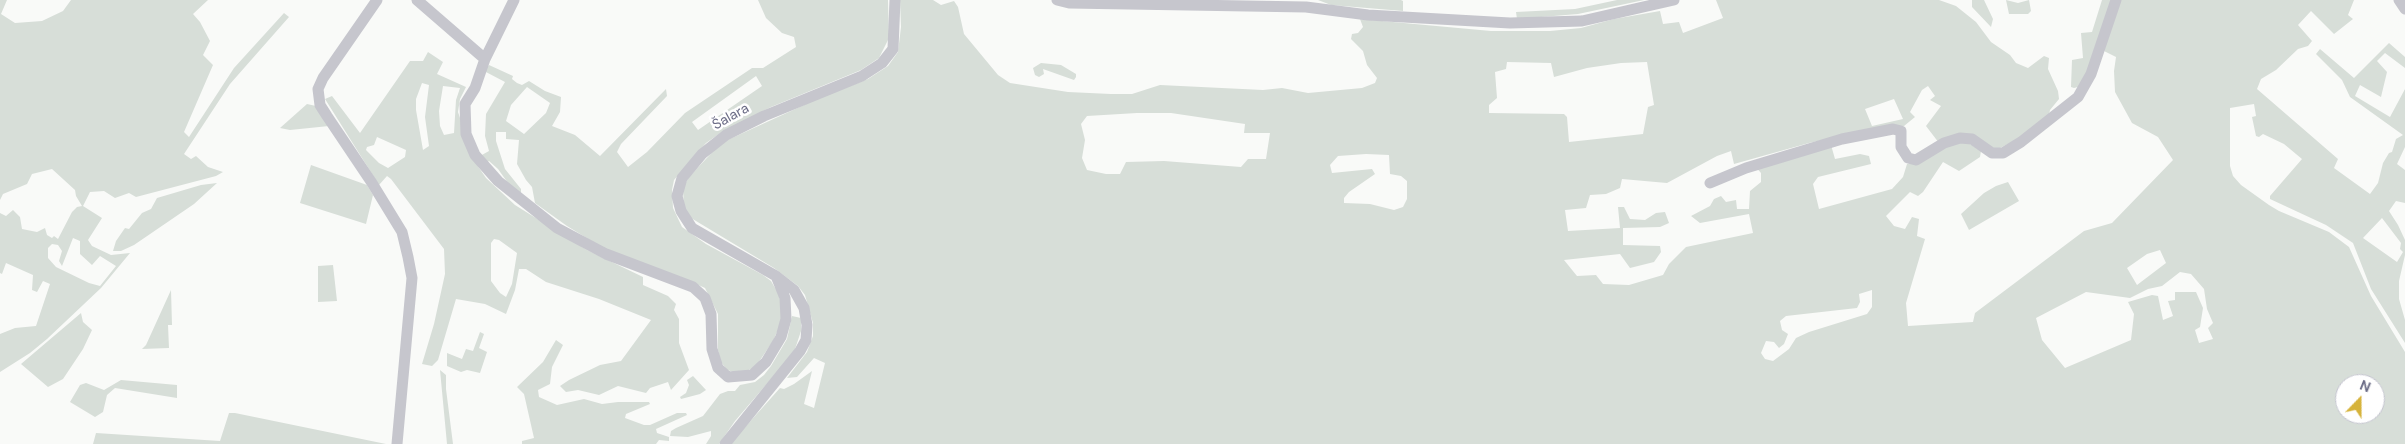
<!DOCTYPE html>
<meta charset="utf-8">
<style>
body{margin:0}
#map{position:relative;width:2405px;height:444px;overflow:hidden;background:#f9faf8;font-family:"DM Sans",sans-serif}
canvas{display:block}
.north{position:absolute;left:2335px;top:374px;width:50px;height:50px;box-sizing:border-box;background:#fff;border:1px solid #c4c4cf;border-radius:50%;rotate:22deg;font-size:14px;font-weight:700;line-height:20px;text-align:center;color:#6b6c86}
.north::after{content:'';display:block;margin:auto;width:18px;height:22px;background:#d6b33b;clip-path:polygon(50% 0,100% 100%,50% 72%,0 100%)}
</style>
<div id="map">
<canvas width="2405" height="444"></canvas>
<div class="north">N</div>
</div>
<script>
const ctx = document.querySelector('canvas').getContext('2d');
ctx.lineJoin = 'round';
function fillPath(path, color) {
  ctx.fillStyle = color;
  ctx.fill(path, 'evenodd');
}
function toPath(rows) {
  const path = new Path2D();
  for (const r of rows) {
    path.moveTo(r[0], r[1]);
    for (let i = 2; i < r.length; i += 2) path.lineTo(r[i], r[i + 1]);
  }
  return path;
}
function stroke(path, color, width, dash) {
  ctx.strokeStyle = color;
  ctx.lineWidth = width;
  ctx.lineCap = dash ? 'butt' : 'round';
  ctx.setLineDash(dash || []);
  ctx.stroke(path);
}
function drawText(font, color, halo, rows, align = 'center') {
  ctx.font = font + ' "DM Sans",sans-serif';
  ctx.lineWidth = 5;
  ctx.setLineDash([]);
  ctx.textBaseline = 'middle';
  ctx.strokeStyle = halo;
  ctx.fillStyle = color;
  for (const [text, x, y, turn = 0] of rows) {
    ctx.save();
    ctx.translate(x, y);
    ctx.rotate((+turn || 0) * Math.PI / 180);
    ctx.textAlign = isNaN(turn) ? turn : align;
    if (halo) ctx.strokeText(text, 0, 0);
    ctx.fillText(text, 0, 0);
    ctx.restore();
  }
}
fillPath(toPath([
 [0,0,7,0,1,14,15,23,42,21,63,11,71,0,208,0,193,14,200,22,210,41,203,55,213,65,184,132,189,137,234,68,284,13,289,17,230,84,184,154,191,159,196,156,208,167,223,172,216,176,136,197,129,193,115,198,104,191,90,192,83,206,102,218,88,240,92,246,111,255,130,253,101,288,47,339,30,353,0,372,0,334,15,328,36,326,50,284,43,281,37,292,32,290,33,275,6,263,2,274,0,273,0,213,6,216,13,210,20,217,22,229,37,232,45,228,47,235,52,238,54,236,58,239,72,212,77,207,82,206,76,196,75,190,52,169,32,174,27,184,3,194,0,200],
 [73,238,80,241,80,254,92,265,100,256,116,266,100,286,89,283,56,267,48,258,48,248,52,244,58,245,62,251,59,261,62,266],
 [758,0,888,0,889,38,879,58,861,70,771,107,722,132,706,143,674,180,672,190,673,208,682,227,706,244,763,275,771,281,778,293,783,309,781,323,773,341,756,366,747,371,737,373,727,370,721,362,718,350,718,314,705,288,681,277,636,263,598,245,567,226,535,203,532,187,526,180,517,164,519,140,506,139,506,132,496,132,496,141,505,169,521,189,521,193,508,183,498,169,489,161,486,163,480,156,489,151,485,136,486,114,505,82,484,71,489,65,513,76,512,79,517,83,522,85,529,81,545,91,561,97,560,112,552,126,575,135,600,156,666,89,667,96,621,144,617,152,628,167,647,152,685,113,752,68,763,68,796,47,794,37,782,33,766,18],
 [756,76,762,86,698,130,692,122],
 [527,87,550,103,546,113,524,134,506,121,511,105],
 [900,0,933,0,941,5,954,1,958,7,964,34,998,75,1010,83,1068,92,1111,94,1132,94,1160,85,1263,90,1282,88,1308,93,1362,88,1375,83,1377,78,1367,65,1363,51,1351,39,1352,34,1358,33,1363,27,1360,19,1491,31,1550,31,1581,28,1614,19,1660,11,1663,24,1679,22,1683,33,1723,18,1716,0,1939,0,1956,6,1976,22,1991,42,2010,55,2016,63,2028,68,2044,56,2049,58,2048,69,2058,91,2059,99,2050,110,2049,115,2022,137,1996,150,1973,137,1939,143,1926,126,1941,106,1930,100,1935,96,1928,86,1922,90,1910,112,1915,117,1904,126,1872,129,1809,143,1734,164,1731,151,1717,156,1667,183,1622,179,1620,188,1606,194,1590,195,1586,208,1565,210,1568,231,1620,228,1618,207,1624,207,1630,219,1645,220,1656,213,1665,212,1669,223,1660,227,1623,228,1623,245,1660,246,1661,252,1654,262,1630,268,1620,254,1564,260,1577,276,1596,275,1603,284,1629,285,1663,275,1669,264,1686,247,1753,233,1749,214,1700,223,1691,216,1710,206,1714,199,1721,196,1726,202,1736,200,1737,209,1749,209,1750,191,1761,182,1761,173,1753,164,1831,145,1835,159,1860,154,1869,156,1871,164,1818,177,1813,184,1819,209,1892,189,1903,177,1907,164,1916,163,1945,146,1964,140,1981,151,1980,157,1959,171,1943,162,1923,192,1918,196,1910,192,1886,216,1894,226,1905,229,1912,217,1919,219,1917,236,1925,239,1906,303,1908,326,1973,322,1975,313,2084,231,2112,223,2173,160,2158,137,2132,123,2115,92,2114,71,2116,57,2104,51,2120,0,2354,0,2348,15,2353,19,2334,34,2311,11,2298,25,2312,41,2308,46,2298,49,2276,70,2261,79,2257,89,2338,159,2334,168,2370,194,2378,183,2383,163,2389,153,2392,152,2396,139,2403,135,2350,97,2342,80,2316,54,2320,49,2354,78,2389,43,2405,57,2405,68,2385,53,2377,61,2387,72,2381,97,2360,85,2355,96,2390,117,2405,89,2405,147,2397,164,2405,170,2405,203,2396,201,2389,211,2398,225,2405,240,2405,255,2399,281,2399,299,2405,320,2405,343,2371,289,2353,243,2326,225,2270,199,2270,196,2302,159,2284,144,2263,134,2259,137,2256,136,2252,117,2256,116,2254,104,2230,108,2230,166,2233,176,2241,185,2269,205,2279,211,2329,232,2349,247,2371,296,2405,352,2405,444,730,444,780,388,784,389,794,384,812,371,804,404,814,408,825,363,814,358,797,377,787,378,807,352,813,336,813,323,805,295,798,286,774,268,691,218,684,208,683,189,688,178,721,143,815,100,868,79,888,66,898,52,901,27],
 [1507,62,1551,63,1554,77,1587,68,1621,63,1647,62,1654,105,1648,107,1643,134,1569,142,1567,117,1564,114,1489,113,1489,105,1497,98,1495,72,1506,69],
 [1894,99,1903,119,1872,126,1865,109],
 [1137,113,1171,113,1245,124,1244,133,1270,133,1266,159,1248,159,1241,167,1164,161,1126,162,1120,174,1106,174,1087,170,1082,158,1085,140,1081,124,1087,116],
 [1366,154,1389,155,1390,174,1401,176,1407,181,1407,199,1403,207,1394,210,1370,204,1344,203,1344,198,1349,192,1375,174,1372,169,1332,173,1330,165,1338,156],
 [2382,218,2401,243,2400,249,2403,252,2397,262,2363,238],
 [2160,250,2166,263,2137,285,2127,268,2147,254],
 [2180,272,2191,274,2204,289,2207,309,2213,323,2208,328,2213,339,2199,343,2195,330,2200,327,2203,308,2196,292,2175,292,2175,300,2168,301,2173,316,2163,320,2158,296,2152,295,2128,302,2134,314,2131,340,2065,368,2042,340,2036,318,2086,292,2130,298,2148,289,2162,286],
 [1872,290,1872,307,1867,314,1809,332,1796,338,1789,349,1773,361,1765,359,1761,353,1766,341,1774,342,1779,348,1784,344,1788,334,1782,330,1780,321,1786,316,1857,308,1860,302,1859,294],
 [2345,384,2375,384,2375,414,2345,414],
 [1318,0,1401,0,1403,1,1403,11,1331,5],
 [1617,0,1644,0,1578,14,1517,19,1516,12,1575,9],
 [1972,0,1984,0,1993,19,1991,27,1972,7],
 [2006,0,2018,3,2029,0,2031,11,2028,14,2009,14],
 [2102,0,2113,0,2086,76,2078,87,2074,88,2071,87,2072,60,2083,58,2081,33,2092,32],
 [428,52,443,62,437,74,466,87,460,99,458,112,475,162,486,178,515,205,587,250,643,277,643,285,668,296,676,304,674,310,679,319,679,343,689,370,671,390,668,382,650,388,646,393,618,386,599,395,578,390,566,392,560,386,569,380,600,365,621,361,651,320,599,299,546,282,526,269,519,269,515,290,506,314,485,304,456,299,438,360,432,366,422,364,434,324,445,274,444,249,391,179,387,176,379,185,325,99,332,96,360,133,410,61,423,61],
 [422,83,429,85,425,117,429,146,423,150,416,110,416,99],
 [443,86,460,88,456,100,454,133,444,135,440,126,439,111],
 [377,137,406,150,405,157,388,168,379,163,366,150,367,147,374,145],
 [494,239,499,240,517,253,512,284,506,297,500,293,491,281,491,243],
 [1041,63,1061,65,1076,74,1076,77,1074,80,1043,69,1044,74,1039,77,1035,75,1033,68],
 [307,104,316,106,329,126,290,130,280,128],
 [311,165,367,185,373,195,366,224,300,203],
 [2008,182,2019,201,1969,230,1961,214,1984,193,1996,186],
 [217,183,194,204,134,245,121,251,113,251,116,241,125,228,129,229,142,213,151,209,157,198,201,185],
 [333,265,337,301,318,302,318,266],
 [171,290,172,325,168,325,169,348,142,349,146,345],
 [81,313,83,322,92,330,83,349,63,379,48,387,21,364],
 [792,316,801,318,801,331,794,352,735,421,719,444,706,444,711,436,711,431,688,437,670,436,671,431,676,428,703,416,720,394,728,391,735,391,740,385,755,382,764,375,771,366,787,339],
 [480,332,484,334,479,348,487,352,480,373,467,370,461,372,447,366,447,353,462,359,466,349,473,351],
 [556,340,563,345,552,367,550,384,538,390,539,397,557,405,584,399,602,404,618,402,649,402,650,404,626,414,625,418,644,425,650,425,677,413,686,413,687,415,656,429,657,433,669,437,669,441,659,440,656,444,522,444,522,441,534,438,524,394,517,387,543,362],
 [440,370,446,375,446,389,453,444,447,444],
 [693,376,706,390,700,394,681,399,680,397,686,393,689,385,687,380],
 [121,380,177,385,177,398,115,388,107,395,103,412,95,417,70,402,80,385,86,383,104,390],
 [229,413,235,413,386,444,93,444,96,433,220,441]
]), '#d7ded8');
stroke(toPath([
 [377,0,323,78,318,89,320,105,327,116,372,183,402,232,408,257,412,278,397,444],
 [417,0,485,59],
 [514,0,485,59,475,88,465,104,466,134,475,155,498,181,557,228,606,254,693,287,705,298,711,314,712,349,718,368,728,377,752,375,766,362,781,337,786,319,785,298,776,276],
 [1057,0,1069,3,1306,7,1368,15,1510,23,1582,21,1674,0],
 [2399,0,2405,9],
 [1710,183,1746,168,1842,139,1893,129,1901,131,1901,147,1908,158,1916,160,1944,143,1960,138,1972,139,1992,153,2003,153,2021,142,2078,97,2091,74,2116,0],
 [725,444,800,351,806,340,807,325,804,308,794,290,776,276,692,228,681,211,677,196,682,178,702,154,726,135,764,116,862,76,882,63,893,49,895,0]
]), '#c6c6cd', 11);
drawText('14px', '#6b6c86', '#fff', [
 ["Šalara",731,117,-29]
]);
</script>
